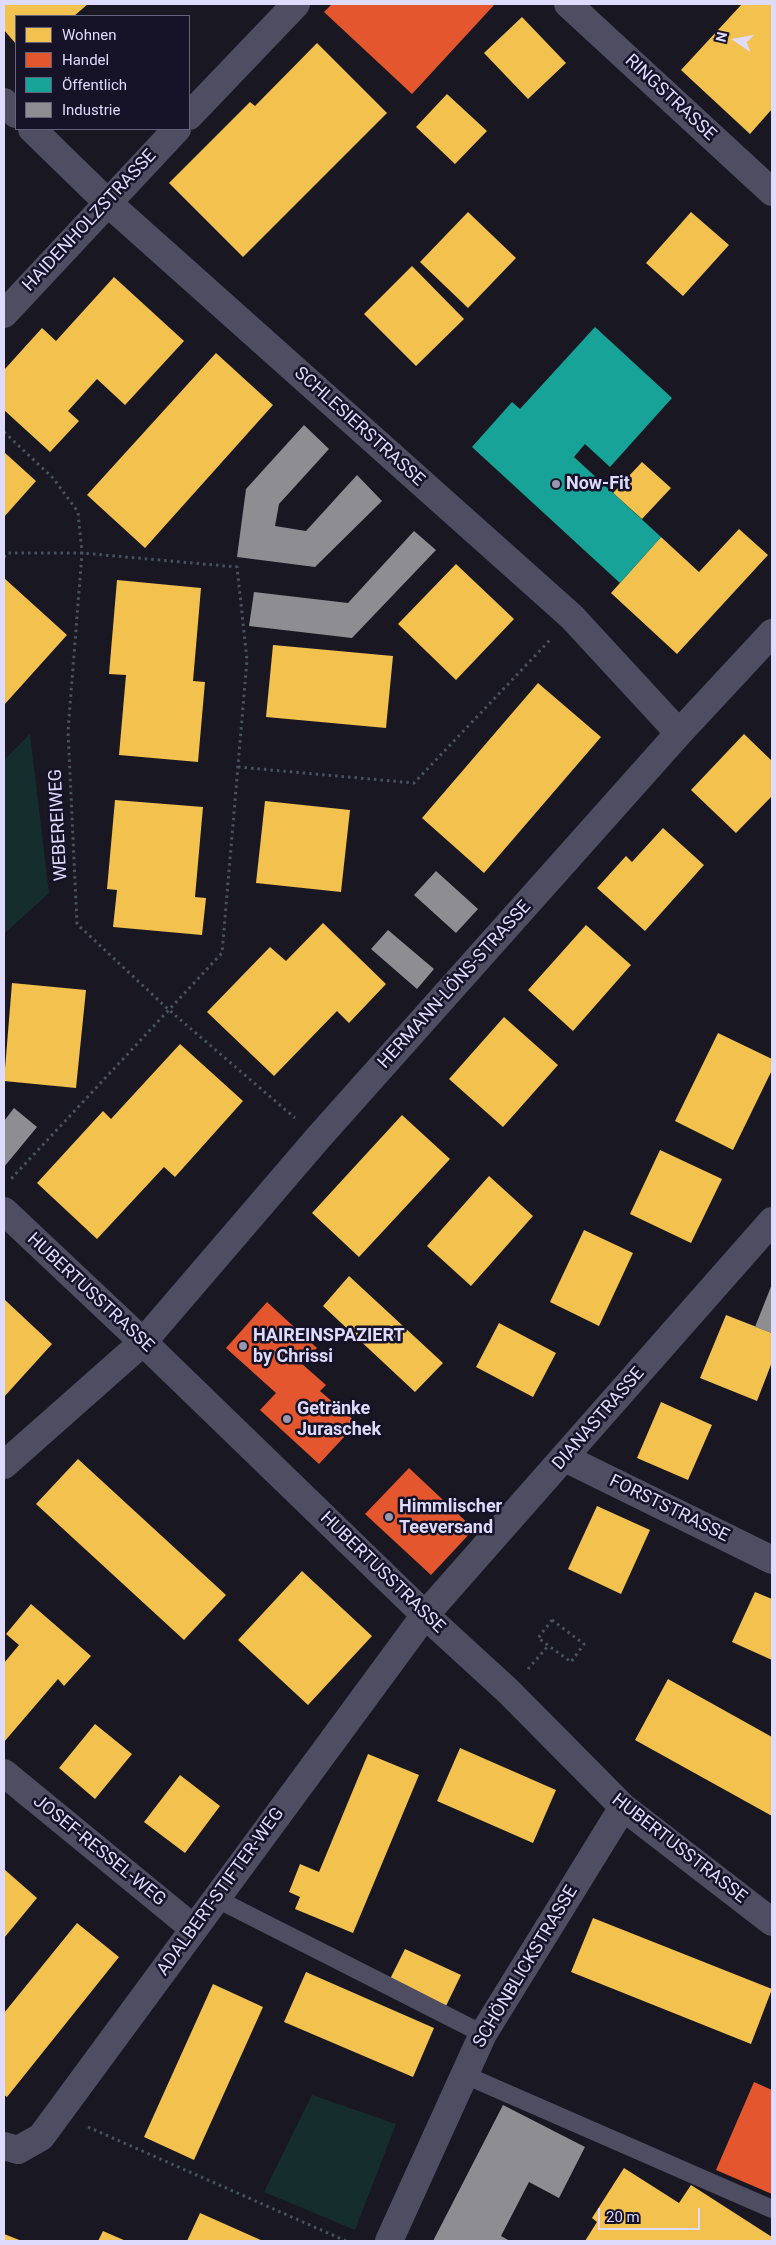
<!DOCTYPE html>
<meta charset="utf-8">
<style>
body{margin:0}
#map{position:relative;width:776px;height:2245px;overflow:hidden;background:#191722;font-family:Roboto,sans-serif}
canvas{display:block}
.frame{position:absolute;inset:0;border:5px solid #dfdbfc;pointer-events:none}
.legend{position:absolute;left:15px;top:15px;width:175px;height:115px;box-sizing:border-box;background:#161227;border:1px solid #66627c;margin:0;padding:6px 9px;list-style:none;font-size:15px;color:#dfdbfc}
.legend li{display:flex;align-items:center;gap:10px;height:25px}
.legend b{width:25px;border:1px solid #66627c}
.north{position:absolute;left:711px;top:15px;width:50px;height:50px;-webkit-text-stroke:4px #161227;paint-order:stroke;rotate:282deg;font-size:14px;font-weight:700;line-height:20px;text-align:center;color:#dfdbfc}
.north::after{content:'';display:block;margin:auto;width:18px;height:22px;background:#dfdbfc;clip-path:polygon(50% 0,100% 100%,50% 72%,0 100%)}
.scale{position:absolute;left:598px;top:2208px;width:102px;height:22px;box-sizing:border-box;border:2px solid #dfdbfc;border-top:0;padding-left:6px;font-size:15px;line-height:18px;white-space:nowrap;color:#dfdbfc;-webkit-text-stroke:4px #161227;paint-order:stroke}
</style>
<div id="map">
<canvas width="776" height="2245"></canvas>
<div class="frame"></div>
<ul class="legend">
<li><b style="height:14px;background:#f2c14e"></b>Wohnen</li>
<li><b style="height:14px;background:#e4572e"></b>Handel</li>
<li><b style="height:14px;background:#17a398"></b>Öffentlich</li>
<li><b style="height:14px;background:#8d8d92"></b>Industrie</li>
</ul>
<div class="north">N</div>
<div class="scale">20 m</div>
</div>
<script>
const ctx = document.querySelector('canvas').getContext('2d');
ctx.lineJoin = 'round';
function fillPath(path, color) {
  ctx.fillStyle = color;
  ctx.fill(path, 'evenodd');
}
function toPath(rows) {
  const path = new Path2D();
  for (const r of rows) {
    path.moveTo(r[0], r[1]);
    for (let i = 2; i < r.length; i += 2) path.lineTo(r[i], r[i + 1]);
  }
  return path;
}
function stroke(path, color, width, dash) {
  ctx.strokeStyle = color;
  ctx.lineWidth = width;
  ctx.lineCap = dash ? 'butt' : 'round';
  ctx.setLineDash(dash || []);
  ctx.stroke(path);
}
function drawText(font, color, halo, rows, align = 'center') {
  ctx.font = font + ' Roboto,sans-serif';
  ctx.lineWidth = 5;
  ctx.setLineDash([]);
  ctx.textBaseline = 'middle';
  ctx.strokeStyle = halo;
  ctx.fillStyle = color;
  for (const [text, x, y, turn = 0] of rows) {
    ctx.save();
    ctx.translate(x, y);
    ctx.rotate((+turn || 0) * Math.PI / 180);
    ctx.textAlign = isNaN(turn) ? turn : align;
    if (halo) ctx.strokeText(text, 0, 0);
    ctx.fillText(text, 0, 0);
    ctx.restore();
  }
}
fillPath(toPath([
 [30,734,49,893,4,934,4,760],
 [312,2095,396,2124,355,2230,264,2192]
]), '#162d2e');
fillPath(toPath([
 [5,4,88,4,74,16,16,16,16,44,4,30],
 [742,4,772,4,772,109,750,134,681,70],
 [522,17,566,63,528,99,484,53],
 [317,43,387,113,243,257,169,183,250,102,255,106],
 [447,94,487,131,455,164,416,127],
 [468,212,516,258,468,308,420,262],
 [691,212,729,245,683,296,646,263],
 [412,266,464,319,416,366,364,314],
 [114,277,184,341,125,405,97,379,68,411,79,421,50,452,4,410,4,370,42,328,56,341],
 [216,353,273,405,145,548,87,495],
 [4,452,36,481,4,517],
 [642,462,671,488,642,519,613,493],
 [739,529,768,555,677,654,611,593,661,537,699,572],
 [456,564,514,619,456,680,398,624],
 [4,578,67,635,4,705],
 [117,580,201,588,193,681,205,682,198,762,119,755,126,675,109,674],
 [273,645,393,656,386,728,266,717],
 [538,683,601,737,484,873,422,818],
 [744,734,772,761,772,796,736,833,691,790],
 [115,800,203,807,195,897,206,898,202,935,113,927,117,890,107,889],
 [265,801,350,810,341,892,256,883],
 [663,828,704,865,645,931,597,888,626,856,632,862],
 [323,923,386,984,349,1023,337,1011,274,1076,207,1012,270,947,286,961],
 [586,925,631,965,573,1031,528,990],
 [12,983,86,990,76,1088,4,1081],
 [504,1017,558,1065,503,1127,449,1079],
 [718,1033,772,1059,772,1070,733,1150,675,1121],
 [180,1044,243,1101,175,1177,164,1167,97,1239,37,1183,103,1111,111,1119],
 [402,1115,450,1159,359,1257,312,1213],
 [660,1150,722,1179,691,1243,630,1214],
 [489,1176,533,1216,471,1286,427,1246],
 [584,1230,633,1253,599,1326,550,1302],
 [349,1276,443,1363,415,1392,323,1306],
 [4,1299,52,1344,4,1397],
 [726,1315,772,1333,772,1362,757,1401,700,1378],
 [499,1323,556,1353,533,1397,476,1367],
 [661,1402,712,1425,688,1480,637,1458],
 [78,1459,226,1595,184,1640,36,1504],
 [597,1506,650,1530,621,1594,568,1569],
 [302,1571,372,1636,308,1705,238,1640],
 [755,1592,772,1599,772,1660,732,1642],
 [31,1604,91,1656,64,1686,58,1679,4,1742,4,1663,19,1645,6,1634],
 [668,1679,772,1737,772,1816,635,1740],
 [95,1724,132,1754,95,1799,59,1768],
 [460,1748,556,1790,533,1843,437,1801],
 [368,1754,419,1775,353,1933,295,1909,300,1897,289,1892,300,1864,319,1872],
 [180,1775,220,1806,185,1853,144,1822],
 [4,1869,37,1898,4,1938],
 [593,1918,772,1989,751,2044,571,1972],
 [77,1923,119,1957,7,2097,4,2095,4,2013],
 [405,1949,461,1975,446,2006,390,1979],
 [306,1972,434,2028,413,2077,284,2022],
 [213,1984,263,2007,194,2160,144,2137],
 [624,2168,679,2203,691,2185,772,2237,772,2241,585,2241,597,2222,592,2218],
 [200,2213,263,2241,187,2241],
 [103,2231,126,2241,98,2241],
 [4,2234,22,2241,4,2241]
]), '#f2c14e');
fillPath(toPath([
 [332,4,495,4,412,94,324,12],
 [267,1302,317,1348,302,1364,326,1385,320,1391,357,1423,319,1464,260,1410,276,1393,226,1348],
 [409,1468,474,1529,431,1575,365,1514],
 [754,2082,772,2090,772,2194,716,2170]
]), '#e4572e');
fillPath(toPath([
 [595,327,672,398,610,467,585,444,574,457,661,537,620,583,472,447,512,402,520,409]
]), '#17a398');
fillPath(toPath([
 [304,425,329,449,279,504,275,526,306,531,357,475,382,501,315,567,237,557,246,489],
 [414,531,436,550,352,638,249,626,254,592,348,603],
 [436,871,478,909,456,933,414,895],
 [388,930,434,969,417,989,371,949],
 [14,1108,37,1127,4,1167,4,1121],
 [772,1284,772,1333,755,1327],
 [503,2105,585,2147,559,2198,529,2182,501,2236,510,2241,433,2241]
]), '#8d8d92');
stroke(toPath([
 [4,432,53,478,78,512,82,553,68,731,77,924,169,1010,295,1118],
 [4,557,7,553,82,553,237,567,247,660,222,953,10,1180],
 [238,767,414,783,550,640],
 [552,1620,584,1644,571,1662,538,1638,552,1620],
 [528,1669,548,1646],
 [88,2127,346,2241]
]), '#48535f', 3, [2.5, 4]);
stroke(toPath([
 [217,1899,483,2034],
 [465,2075,772,2209]
]), '#4e4d62', 18);
stroke(toPath([
 [568,4,772,192],
 [4,102,16,114],
 [189,116,296,4],
 [32,129,107,202,572,617,679,733],
 [4,314,177,129],
 [4,1211,143,1342,425,1615,508,1691,623,1807,772,1922],
 [565,1458,772,1560],
 [4,1465,143,1342,318,1138,679,733,772,633],
 [4,1773,193,1928],
 [4,2146,18,2150,41,2137,425,1615,772,1221],
 [389,2241,483,2034,623,1807]
]), '#4e4d62', 28);
for (const [x, y, r, color] of [
 [556,484,5,"#9a96b0"],
 [243,1346,5,"#9a96b0"],
 [287,1419,5,"#9a96b0"],
 [389,1517,5,"#9a96b0"]
]) {
  const dot = new Path2D();
  dot.arc(x, y, r, 0, 2 * Math.PI);
  ctx.fillStyle = color;
  ctx.fill(dot);
  stroke(dot, '#161227', 2);
}
drawText('18px', '#dfdbfc', '#161227', [
 ["RINGSTRASSE",670,98,43],
 ["HAIDENHOLZSTRASSE",90,221,-47],
 ["SCHLESIERSTRASSE",359,427,42],
 ["WEBEREIWEG",59,825,-93],
 ["HERMANN-LÖNS-STRASSE",455,985,-48],
 ["HUBERTUSSTRASSE",90,1293,43],
 ["DIANASTRASSE",599,1419,-49],
 ["FORSTSTRASSE",669,1509,26],
 ["HUBERTUSSTRASSE",382,1573,44],
 ["HUBERTUSSTRASSE",679,1849,38],
 ["JOSEF-RESSEL-WEG",99,1851,39],
 ["ADALBERT-STIFTER-WEG",221,1892,-54],
 ["SCHÖNBLICKSTRASSE",526,1967,-59]
]);
drawText('bold 18px', '#dfdbfc', '#161227', [
 ["Now-Fit",566,484],
 ["HAIREINSPAZIERT",253,1336],
 ["by Chrissi",253,1357],
 ["Getränke",297,1409],
 ["Juraschek",297,1430],
 ["Himmlischer",399,1507],
 ["Teeversand",399,1528]
], 'left');
</script>
